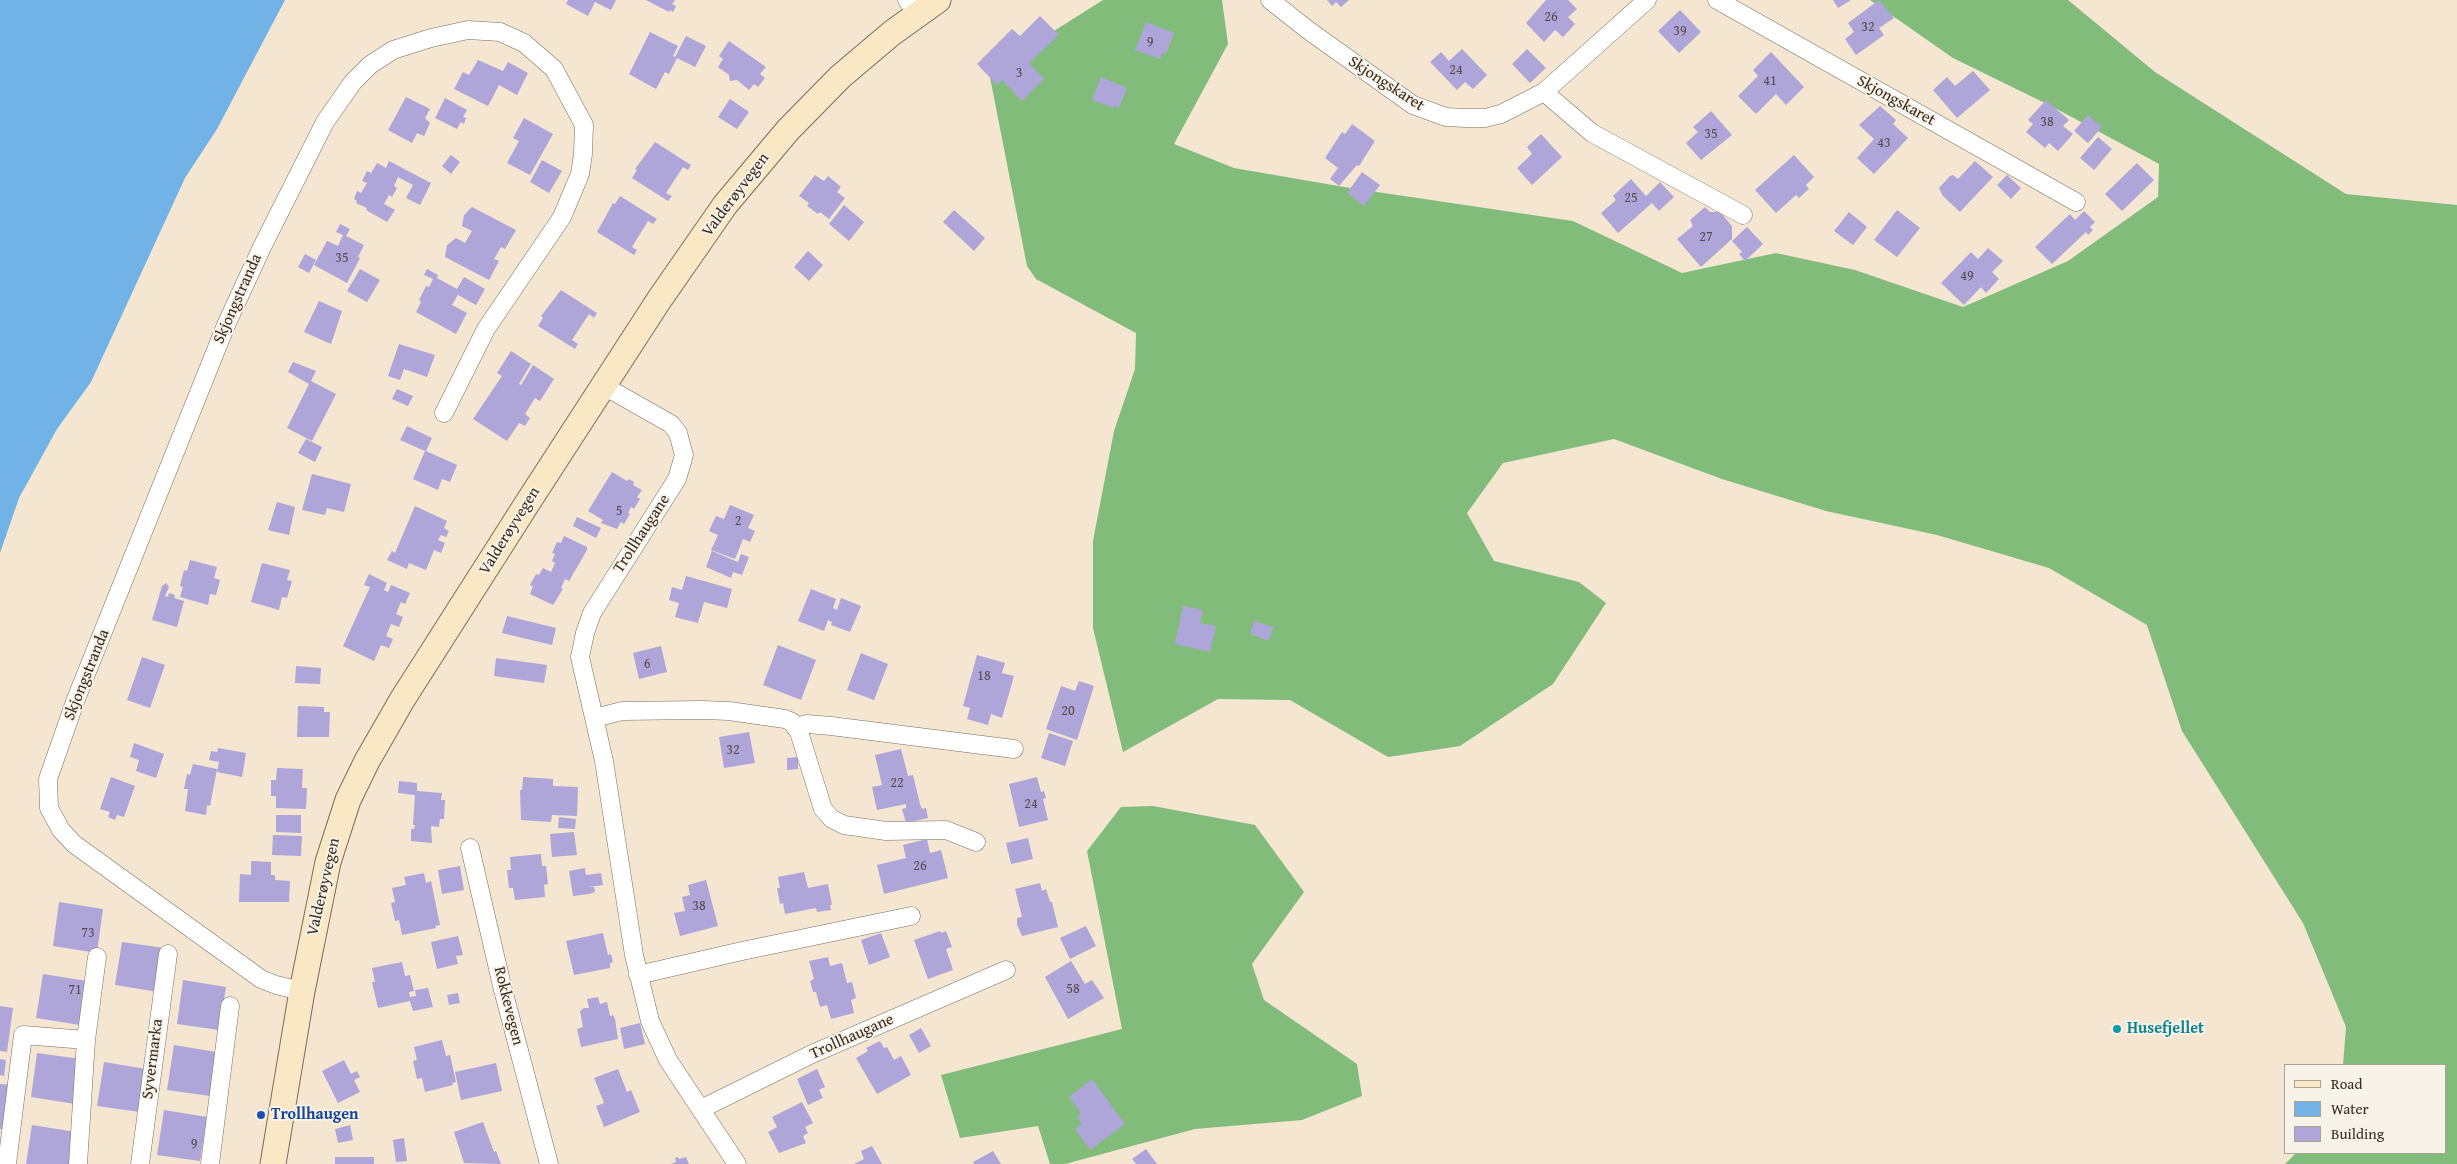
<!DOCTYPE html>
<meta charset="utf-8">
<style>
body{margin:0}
#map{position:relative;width:2457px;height:1164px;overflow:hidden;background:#f4e6d0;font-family:"Gentium Book Plus",serif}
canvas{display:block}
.legend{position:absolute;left:2284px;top:1064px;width:162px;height:90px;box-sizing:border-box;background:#f7f3e8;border:1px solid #aca397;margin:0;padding:6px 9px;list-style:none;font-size:15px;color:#3b2a1e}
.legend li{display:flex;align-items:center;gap:10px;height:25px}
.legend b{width:25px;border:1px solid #aca397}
</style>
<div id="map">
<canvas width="2457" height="1164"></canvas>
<ul class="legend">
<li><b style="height:6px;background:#fae7c3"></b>Road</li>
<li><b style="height:14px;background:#71b3e6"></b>Water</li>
<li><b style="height:14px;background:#aea6d9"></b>Building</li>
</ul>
</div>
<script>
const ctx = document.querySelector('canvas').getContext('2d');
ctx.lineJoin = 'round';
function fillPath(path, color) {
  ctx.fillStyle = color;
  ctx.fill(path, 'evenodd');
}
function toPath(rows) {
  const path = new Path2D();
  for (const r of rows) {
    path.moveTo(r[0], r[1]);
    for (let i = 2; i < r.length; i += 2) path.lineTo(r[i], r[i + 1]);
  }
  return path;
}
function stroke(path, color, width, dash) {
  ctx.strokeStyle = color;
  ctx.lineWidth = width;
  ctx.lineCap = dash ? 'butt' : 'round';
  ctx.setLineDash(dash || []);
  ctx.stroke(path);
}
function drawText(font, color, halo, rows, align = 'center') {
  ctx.font = font + ' "Gentium Book Plus",serif';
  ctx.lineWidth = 4;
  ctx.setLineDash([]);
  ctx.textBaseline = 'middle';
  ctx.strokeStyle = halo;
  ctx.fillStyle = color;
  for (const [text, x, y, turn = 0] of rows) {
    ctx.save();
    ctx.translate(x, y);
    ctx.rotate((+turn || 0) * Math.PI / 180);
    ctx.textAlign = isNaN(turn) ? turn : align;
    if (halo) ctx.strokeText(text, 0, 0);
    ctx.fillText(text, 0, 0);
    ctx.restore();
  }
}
fillPath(toPath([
 [1103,0,1222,0,1228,44,1174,144,1234,168,1350,188,1573,221,1682,273,1776,253,1855,270,1963,307,2068,261,2158,197,2159,164,2055,108,1953,58,1870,0,2068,0,2155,72,2346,194,2457,205,2457,1164,2285,1164,2296,1153,2446,1153,2446,1065,2343,1065,2346,1027,2303,923,2182,731,2147,625,2049,568,1937,535,1826,511,1722,479,1614,439,1503,463,1467,513,1494,561,1579,582,1606,603,1553,684,1460,746,1388,757,1290,700,1218,699,1123,752,1093,628,1093,541,1114,431,1135,369,1136,333,1036,279,1027,266,989,72],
 [1153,806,1255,825,1304,892,1252,964,1264,1000,1357,1064,1362,1096,1302,1120,1195,1129,1065,1164,1050,1164,1038,1126,960,1138,941,1075,1122,1029,1087,851,1121,807]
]), '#81bc7a');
fillPath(toPath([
 [0,0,285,0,217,129,185,178,91,382,57,429,19,498,0,553]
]), '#71b3e6');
fillPath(toPath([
 [568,0,616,0,611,10,595,2,588,16,566,4],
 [646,0,675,0,672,4,676,6,673,12,670,10,669,12],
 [1327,0,1349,0,1341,7,1336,2,1332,6],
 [1546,0,1568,0,1577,9,1568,17,1575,24,1563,37,1555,30,1544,42,1526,23],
 [1833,0,1851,0,1838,8],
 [1879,0,1894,18,1879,28,1884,35,1856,55,1845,39,1854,32,1848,23],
 [1680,10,1701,32,1679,53,1658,31],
 [1040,16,1059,35,1029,63,1044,79,1022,101,1002,80,997,85,977,64,1012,29,1020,36],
 [1146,22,1174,33,1166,54,1162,53,1160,59,1135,50],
 [650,32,678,46,673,56,675,57,686,36,706,46,695,67,677,58,669,74,665,72,656,89,629,74],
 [729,41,766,67,760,74,765,78,758,87,754,84,749,90,737,80,730,81,729,75,718,67,723,59,719,56],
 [1462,49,1487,75,1473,89,1465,82,1457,90,1430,62,1441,52,1449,61],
 [1527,49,1546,68,1530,83,1512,64],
 [1771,52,1804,87,1786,105,1776,94,1756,114,1738,96,1758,76,1753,70],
 [478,60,503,71,508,62,528,73,517,95,499,85,488,106,454,89,463,72,469,75],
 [1973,71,1990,90,1957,118,1933,90,1947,77,1955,86],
 [1101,77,1127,88,1119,108,1114,106,1114,108,1092,100],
 [406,97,430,109,425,118,430,123,424,136,417,133,412,143,388,130],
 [445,98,467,110,463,117,466,118,464,124,461,122,457,129,435,118],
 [730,99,749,112,737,129,718,117],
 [2046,100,2069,120,2063,126,2073,134,2058,151,2049,143,2045,148,2026,132,2033,124,2028,120],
 [1880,106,1896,120,1893,124,1908,138,1874,174,1857,158,1874,139,1859,125],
 [1711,111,1732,135,1701,160,1686,143,1698,132,1693,127],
 [2088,115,2102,127,2088,143,2074,131],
 [524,118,553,134,530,175,507,163,519,141,513,138],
 [1352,124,1375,141,1359,166,1357,165,1339,186,1330,179,1338,168,1325,158,1342,132,1345,134],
 [1541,134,1562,157,1532,185,1517,168,1532,154,1527,147],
 [2098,137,2112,149,2094,170,2080,158],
 [655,142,691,165,688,170,683,167,666,193,672,196,668,201,632,178,637,170,635,169],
 [451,155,460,162,451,174,442,166],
 [1794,155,1814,177,1806,185,1809,189,1799,198,1796,195,1776,213,1755,190],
 [542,160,562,171,549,193,530,182],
 [389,161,431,183,420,205,406,198,413,185,398,177,394,186,397,188,392,197,389,195,384,204,395,210,387,222,366,210,367,208,356,203,357,201,354,199,357,191,361,193,367,183,362,181,367,171,371,173,377,163,386,168],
 [1975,161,1993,177,1960,212,1943,196,1939,188,1950,176,1953,175,1958,179],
 [2137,163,2154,180,2122,211,2105,194],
 [1362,172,1380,185,1364,206,1347,193],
 [815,175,824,181,828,176,841,187,837,192,845,198,829,219,820,212,818,214,807,206,809,203,799,196],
 [2007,175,2021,188,2011,199,1997,185],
 [1631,179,1646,196,1660,182,1674,197,1659,211,1652,203,1618,233,1601,213,1616,200,1613,196],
 [620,196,657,219,653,224,648,221,632,247,637,250,634,255,597,232,613,203,615,204],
 [844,205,864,222,849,241,829,224],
 [472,207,516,230,505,249,501,247,494,259,499,261,489,280,445,257,447,245,456,238,465,243,472,231,462,226,464,215],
 [1705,207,1710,212,1720,212,1732,226,1732,239,1701,267,1677,239,1693,226,1690,220],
 [954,210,985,238,974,251,943,222],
 [1897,210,1920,228,1897,257,1874,240],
 [2084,211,2095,222,2090,227,2093,230,2088,235,2086,232,2052,264,2035,247,2070,214,2075,220],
 [1849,212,1867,227,1853,245,1834,231],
 [340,224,350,229,346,236,364,245,358,257,360,258,347,283,314,265,327,241,338,246,343,235,336,232],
 [1747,227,1763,244,1745,261,1739,254,1742,252,1732,241],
 [1988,248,2003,261,1992,272,1999,279,1986,293,1981,287,1964,305,1941,283,1971,252,1978,259],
 [808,251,823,265,809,281,794,267],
 [305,254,316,260,309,273,298,267],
 [360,269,380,280,367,302,347,291],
 [427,269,438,275,437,278,457,289,464,277,485,289,476,305,458,295,460,291,452,305,467,313,456,334,416,312,421,302,419,300,426,286,429,287,433,279,424,275],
 [561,290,597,313,594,318,589,314,572,340,578,344,575,349,538,326,543,318,541,316],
 [319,301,342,311,331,344,304,332],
 [399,344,435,355,427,377,404,369,400,380,388,376],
 [511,351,531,364,519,384,521,385,533,365,554,379,540,401,535,398,525,414,530,418,525,426,519,423,507,441,473,419,502,376,497,373],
 [293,362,316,371,311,381,336,394,312,441,287,428,309,384,288,372],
 [397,389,413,396,408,406,392,399],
 [407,426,432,438,426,451,457,465,450,482,442,479,438,490,413,479,425,451,400,440],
 [306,439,322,447,315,462,298,453],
 [612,472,627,481,629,479,634,482,633,485,642,490,637,497,640,499,634,509,631,507,628,513,630,514,624,524,621,522,617,529,601,523,603,520,588,511],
 [312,474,351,484,344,512,327,508,325,515,302,510],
 [277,502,295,507,289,535,268,530],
 [730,505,754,515,748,528,755,531,750,542,743,539,735,559,711,550,718,535,709,531,716,516,724,519],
 [415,506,447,521,444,528,449,531,446,537,441,535,438,540,445,543,441,553,434,550,426,570,409,563,407,569,387,560,392,551,395,553],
 [577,517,601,528,596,538,573,526],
 [564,536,587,547,587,550,569,581,565,579,561,588,563,589,553,605,530,594,533,586,530,585,536,574,539,575,543,568,551,572,555,563,552,561,555,554,552,553,557,542,561,543],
 [712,551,738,562,741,554,749,557,742,575,733,572,731,578,706,567],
 [190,560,217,567,214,578,220,580,216,595,210,594,208,605,180,597,183,587,180,586,184,570,187,571],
 [262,563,290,570,287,580,292,581,287,598,282,597,279,610,251,602],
 [369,574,387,583,384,590,388,592,391,585,410,593,405,604,401,602,396,614,403,617,399,627,391,624,386,636,393,639,389,648,381,645,374,661,343,646,370,587,364,585],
 [686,576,732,589,727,608,704,602,698,623,675,617,679,603,669,600,672,587,682,590],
 [166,583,169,587,165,596,168,597,169,593,175,595,174,598,184,601,177,627,152,620,162,586],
 [811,589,836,599,833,608,837,610,841,598,861,606,850,632,831,625,832,622,828,620,824,631,798,621],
 [1183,606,1203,610,1200,623,1216,626,1210,652,1175,644],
 [507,616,556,628,552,645,502,633],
 [1254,621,1273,627,1269,641,1250,634],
 [778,645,816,660,801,700,763,685],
 [661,646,667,672,639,679,633,653],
 [861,653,888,664,874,700,847,690],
 [977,655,1005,663,1002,673,1014,676,1002,718,991,714,988,725,967,719,970,708,963,706],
 [142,657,165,665,150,708,127,700],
 [496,658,547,665,544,683,494,676],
 [296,666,321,668,320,684,295,683],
 [1079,681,1094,686,1077,740,1046,729,1061,686,1075,691],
 [298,706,324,707,324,712,330,712,329,737,297,737],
 [749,732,755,763,724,768,719,737],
 [1049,733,1073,741,1065,766,1041,758],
 [134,743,164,754,156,778,136,771,139,760,130,757],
 [218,748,246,753,242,777,217,772,219,762,209,760,211,751,217,752],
 [901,749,908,776,913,775,920,804,922,809,926,808,928,818,906,823,902,809,906,808,906,804,877,810,872,787,882,785,875,755],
 [798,757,798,769,787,770,787,758],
 [193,764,217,769,210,806,207,805,206,815,185,811,188,789,184,789,187,774,190,775],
 [277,768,303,769,302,788,307,788,306,809,276,808,276,796,271,796,271,780,276,780],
 [111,777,135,786,124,817,117,815,115,820,108,817,110,812,100,809],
 [523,777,553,779,553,786,578,787,577,816,552,815,551,822,521,820,520,790,522,790],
 [1037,777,1041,792,1044,791,1046,798,1043,799,1048,820,1019,827,1009,784],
 [399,781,417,783,417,791,442,793,441,800,445,800,444,819,440,819,439,827,431,826,432,843,411,841,411,829,414,829,415,825,413,825,415,795,398,793],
 [276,815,301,815,301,833,276,832],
 [559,817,576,819,575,829,558,828],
 [574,832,577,855,552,857,550,834],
 [273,835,302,836,301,856,272,855],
 [1028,838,1033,859,1011,864,1006,843],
 [927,839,930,853,941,850,948,878,884,894,877,865,906,858,903,845],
 [541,854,542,866,546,866,548,884,544,885,545,897,515,900,513,888,509,888,507,870,511,870,510,857],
 [251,861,271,862,271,875,275,875,275,880,290,881,289,902,239,902,240,874,251,875],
 [460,866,464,890,442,894,438,870],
 [585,868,586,875,601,873,603,885,588,887,594,887,595,892,589,894,573,896,569,871],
 [804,872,808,888,828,884,832,905,830,905,831,910,817,912,816,908,785,914,783,903,780,904,777,888,780,888,778,877],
 [424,873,426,883,431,881,440,925,435,926,436,928,402,935,399,920,395,921,391,903,395,902,392,888,406,885,404,877],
 [706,880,718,926,680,936,674,913,685,911,682,897,690,895,688,885],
 [1040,883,1042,891,1046,889,1050,902,1052,902,1058,927,1022,936,1017,925,1017,918,1022,917,1015,889],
 [59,902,103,909,97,953,53,946],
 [1086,926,1096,946,1070,959,1060,938],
 [940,931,941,933,946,931,952,947,946,949,953,970,928,979,914,940],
 [603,933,608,955,611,954,613,962,610,963,610,968,574,975,566,941],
 [881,933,890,957,869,965,861,940],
 [458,936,463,955,456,956,458,964,437,969,431,942],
 [122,942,165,948,158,992,115,985],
 [828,957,830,966,842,963,847,983,852,982,856,998,851,1000,854,1013,831,1019,827,1005,820,1007,816,992,813,992,810,981,814,979,809,961],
 [1071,961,1085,984,1092,980,1104,998,1068,1019,1045,977],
 [402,962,405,976,410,975,414,991,409,992,410,997,416,996,415,990,428,988,433,1007,413,1011,410,1001,378,1008,372,982,375,982,372,968],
 [43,974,87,981,80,1025,36,1018],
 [183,980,226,987,219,1030,177,1024],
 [458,993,460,1003,449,1005,447,995],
 [598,997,600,1004,607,1002,610,1016,613,1015,615,1019,618,1039,581,1047,577,1029,583,1027,580,1011,584,1008,589,1008,587,999],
 [0,1006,13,1008,7,1052,0,1051],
 [640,1023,645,1044,624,1049,620,1028],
 [921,1028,931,1046,919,1053,909,1035],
 [442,1040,446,1056,450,1055,456,1082,452,1083,453,1085,425,1092,422,1078,417,1079,413,1061,417,1060,414,1047],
 [880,1041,884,1048,887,1047,894,1060,901,1056,911,1075,877,1094,856,1058,868,1051,866,1048],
 [174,1045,216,1052,210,1096,167,1090],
 [37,1053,81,1059,75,1104,31,1097],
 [0,1059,6,1060,4,1076,0,1075],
 [344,1060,351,1074,357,1071,360,1077,354,1080,360,1092,338,1103,322,1071],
 [104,1062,146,1069,140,1112,97,1106],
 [496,1063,502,1091,461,1100,455,1072],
 [618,1069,627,1092,631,1090,640,1112,604,1127,596,1106,604,1103,594,1078],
 [817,1069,825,1087,819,1090,823,1098,808,1105,797,1079],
 [1092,1079,1125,1124,1090,1150,1075,1129,1082,1124,1077,1116,1081,1113,1069,1097],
 [0,1084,12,1085,6,1130,0,1129],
 [802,1102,813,1123,805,1127,808,1133,803,1136,806,1143,779,1153,768,1132,777,1127,772,1117],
 [164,1110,207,1117,200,1161,157,1155],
 [483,1122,494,1152,496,1151,501,1164,464,1163,454,1132],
 [32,1125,76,1132,72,1164,26,1164],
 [350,1125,353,1140,338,1143,335,1129],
 [404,1138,407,1161,396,1162,393,1140],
 [872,1146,882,1164,854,1164,864,1159,861,1151],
 [1146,1149,1157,1164,1136,1164,1132,1159],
 [993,1151,1001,1164,974,1164,973,1162],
 [335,1157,374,1157,374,1164,335,1164],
 [678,1157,679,1159,686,1157,689,1164,671,1164,676,1162,675,1158]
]), '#aea6d9');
const street = toPath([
 [907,0,918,14],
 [1270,0,1308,30,1413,105,1446,117,1465,118,1485,118,1501,114,1544,92,1647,0],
 [1717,0,2076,202],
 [1544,92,1592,133,1743,215],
 [604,386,671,424,678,433,684,455,677,479,592,613,585,633,580,657,604,761,634,955,650,1021,668,1060,737,1164],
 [595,718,622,711,702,710,729,711,785,719,792,722,799,732,823,809,832,819,844,825,886,831,946,830,976,842],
 [795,727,807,724,831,726,1014,749],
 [470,848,503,990,549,1164],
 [638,975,742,951,911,916],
 [302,991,276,985,261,979,74,844,61,830,49,808,48,779,76,699,226,325,262,247,325,122,353,82,370,65,393,50,431,38,468,30,500,32,524,43,554,69,584,125,583,154,580,174,562,217,486,329,444,413],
 [701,1109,812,1054,1006,970],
 [7,1164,23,1035,86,1040],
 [78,1164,86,1040,97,957],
 [140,1164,168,954],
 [210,1164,230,1006]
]);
const secondary = toPath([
 [273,1164,302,991,328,862,348,800,367,761,402,700,530,499,659,300,725,205,788,130,840,77,892,33,938,0]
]);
stroke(street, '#7c6c5c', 19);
stroke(secondary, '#7c6c5c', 27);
stroke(street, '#fff', 18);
stroke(secondary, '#fae7c3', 25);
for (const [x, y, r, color] of [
 [2117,1029,5,"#0f9aa8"],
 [261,1115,5,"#1a4fb4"]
]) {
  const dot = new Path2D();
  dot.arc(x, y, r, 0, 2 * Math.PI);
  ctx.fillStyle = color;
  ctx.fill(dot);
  stroke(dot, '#f7f3e8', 2);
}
drawText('14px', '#58494d', null, [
 ["26",1551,17],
 ["32",1868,27],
 ["39",1680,31],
 ["9",1150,42],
 ["24",1456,70],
 ["3",1019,73],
 ["41",1770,81],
 ["38",2047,122],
 ["35",1711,134],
 ["43",1884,143],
 ["25",1631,198],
 ["27",1706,237],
 ["35",342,258],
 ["49",1967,276],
 ["5",619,511],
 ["2",738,521],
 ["6",647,664],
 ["18",984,676],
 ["20",1068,711],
 ["32",733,750],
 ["22",897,783],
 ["24",1031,804],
 ["26",920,866],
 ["38",699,906],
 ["73",88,933],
 ["58",1073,989],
 ["71",75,990],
 ["9",194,1144]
]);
drawText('16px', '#3b2a1e', '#f7f3e8', [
 ["Skjongskaret",1386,84,33],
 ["Skjongskaret",1896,101,29],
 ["Valderøyvegen",736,195,-53],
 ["Skjongstranda",238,299,-66],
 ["Valderøyvegen",510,531,-58],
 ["Trollhaugane",642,534,-57],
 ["Skjongstranda",87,675,-68],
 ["Valderøyvegen",324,887,-77],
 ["Rokkevegen",508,1006,76],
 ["Trollhaugane",852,1037,-24],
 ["Syvermarka",153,1059,-83]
]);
drawText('bold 16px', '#0d838f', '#f7f3e8', [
 ["Husefjellet",2127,1029]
], 'left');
drawText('bold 16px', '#164399', '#f7f3e8', [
 ["Trollhaugen",271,1115]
], 'left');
</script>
